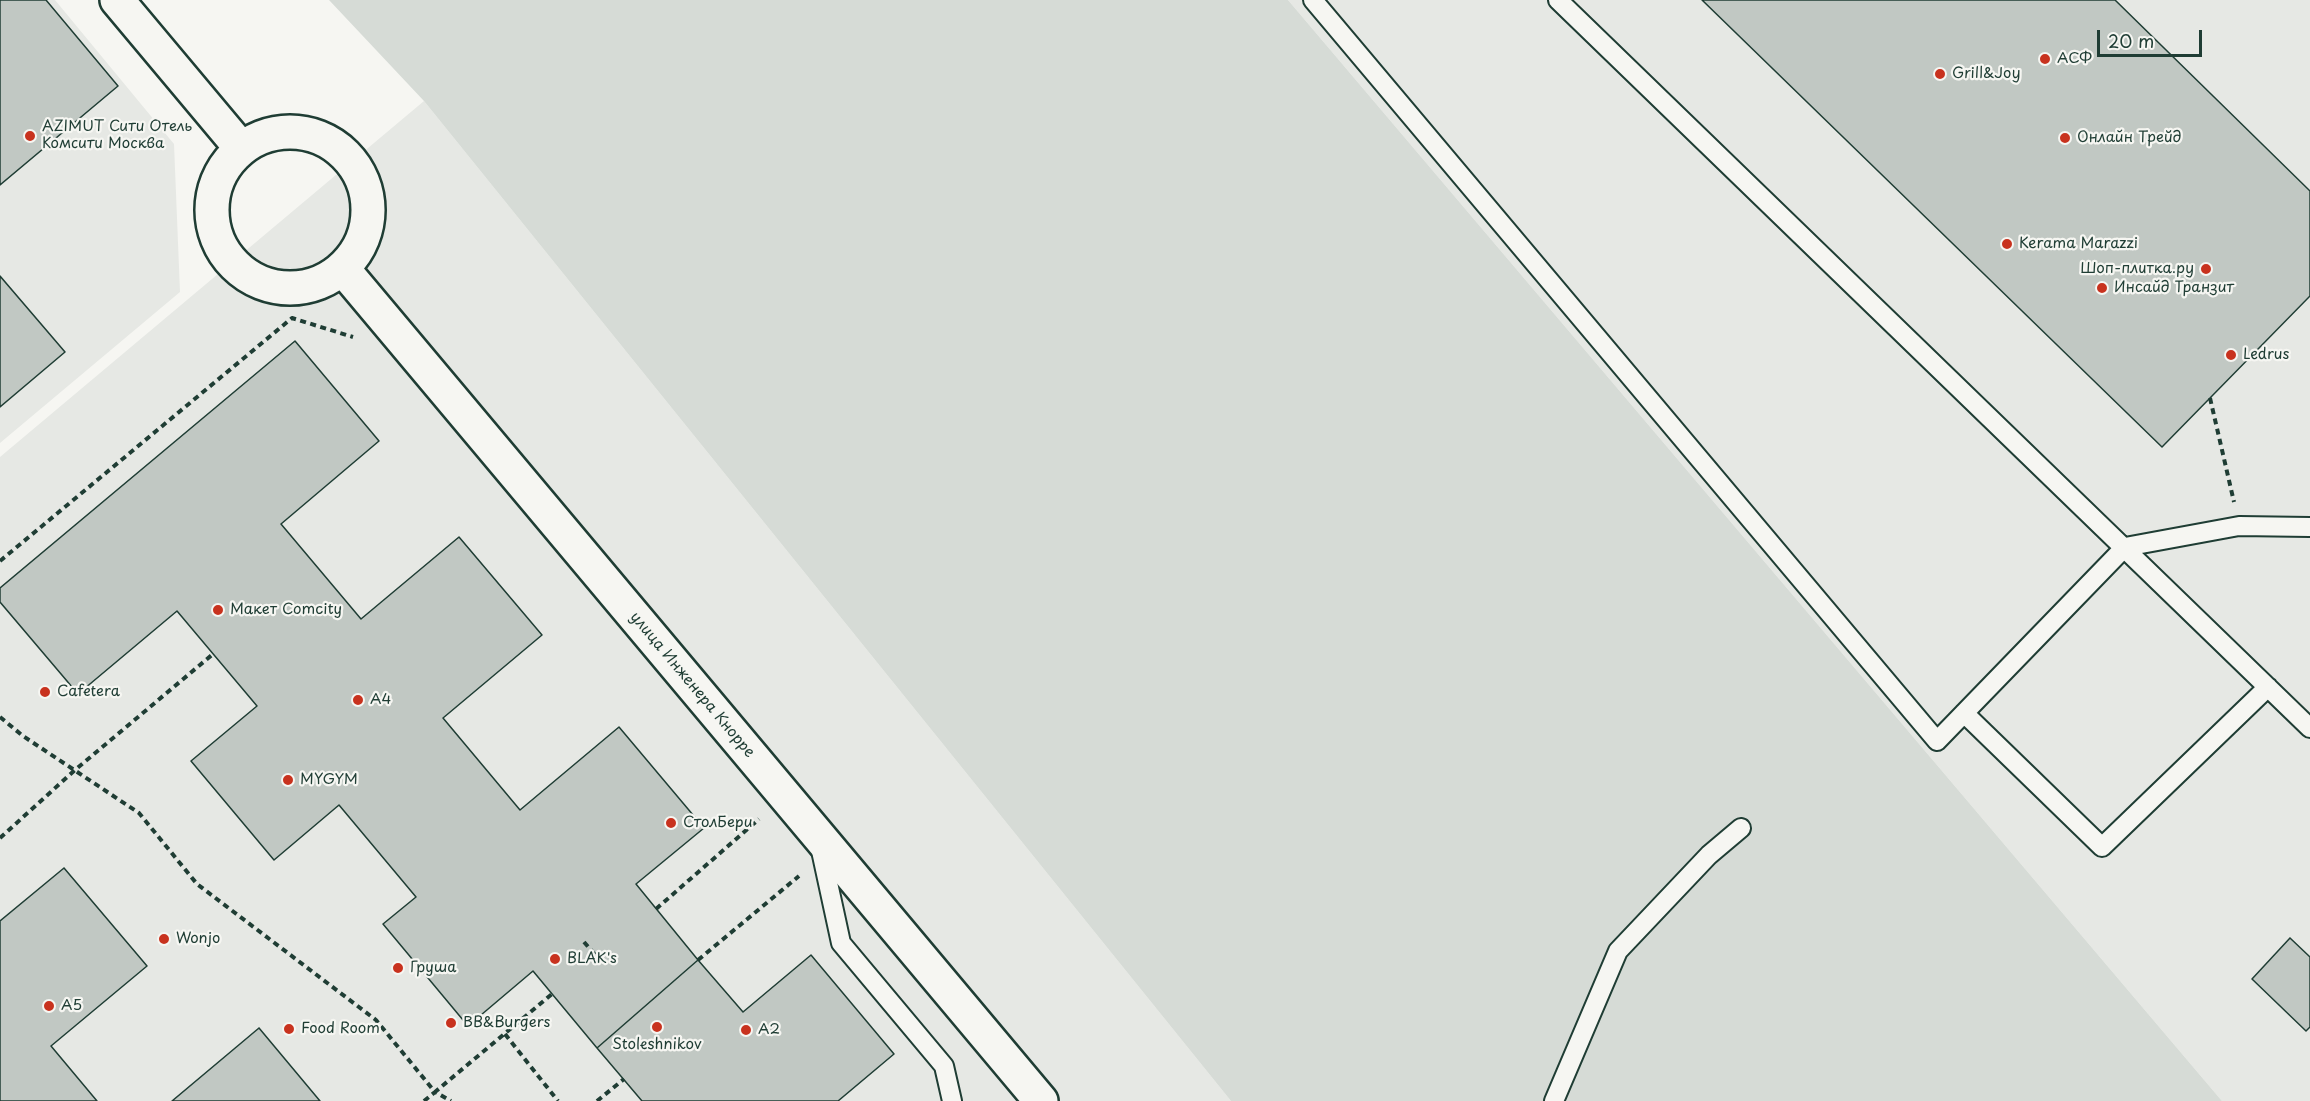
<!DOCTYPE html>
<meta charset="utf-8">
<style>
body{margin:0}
#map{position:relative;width:2310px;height:1101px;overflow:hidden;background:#f6f6f2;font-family:"Playpen Sans",sans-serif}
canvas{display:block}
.scale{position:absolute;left:2097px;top:30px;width:105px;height:27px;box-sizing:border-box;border:3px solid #1f3d34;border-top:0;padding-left:8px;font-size:18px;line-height:21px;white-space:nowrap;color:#1f3d34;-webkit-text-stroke:4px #f6f6f2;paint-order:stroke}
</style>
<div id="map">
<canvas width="2310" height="1101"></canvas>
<div class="scale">20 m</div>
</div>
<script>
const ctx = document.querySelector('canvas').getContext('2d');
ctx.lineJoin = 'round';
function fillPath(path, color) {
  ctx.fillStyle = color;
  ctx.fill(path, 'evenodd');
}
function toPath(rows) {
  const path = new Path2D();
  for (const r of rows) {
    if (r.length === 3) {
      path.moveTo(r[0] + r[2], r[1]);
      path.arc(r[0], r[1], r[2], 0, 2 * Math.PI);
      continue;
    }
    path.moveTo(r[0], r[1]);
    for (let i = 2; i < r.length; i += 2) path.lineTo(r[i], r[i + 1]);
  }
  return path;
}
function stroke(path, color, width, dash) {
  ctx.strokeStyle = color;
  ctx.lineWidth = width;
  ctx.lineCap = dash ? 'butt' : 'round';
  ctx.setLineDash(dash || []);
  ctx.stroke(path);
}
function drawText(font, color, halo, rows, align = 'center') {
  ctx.font = font + ' "Playpen Sans",sans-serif';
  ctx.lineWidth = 4.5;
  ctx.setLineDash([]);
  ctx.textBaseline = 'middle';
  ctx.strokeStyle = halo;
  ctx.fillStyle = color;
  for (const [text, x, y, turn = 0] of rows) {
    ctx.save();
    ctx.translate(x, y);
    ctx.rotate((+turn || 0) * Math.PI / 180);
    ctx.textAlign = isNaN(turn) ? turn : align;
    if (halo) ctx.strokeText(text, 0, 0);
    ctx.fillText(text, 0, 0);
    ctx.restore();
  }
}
fillPath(toPath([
 [0,0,55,0,174,144,180,292,0,443],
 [1288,0,2310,0,2310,1101,2222,1101],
 [424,101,1231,1101,0,1101,0,457]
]), '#e6e8e4');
fillPath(toPath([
 [329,0,1288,0,2222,1101,1231,1101,424,101]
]), '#d6dbd6');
const building = toPath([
 [0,0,46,0,118,86,0,185,0,0],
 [1702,0,2115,0,2310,191,2310,296,2162,447,1702,0],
 [0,276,65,352,0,407,0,276],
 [295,341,379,441,281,524,361,619,459,537,542,635,443,718,520,810,619,727,704,828,636,884,698,960,597,1048,533,971,468,1026,383,924,416,897,339,805,274,860,191,761,257,706,177,611,78,694,0,602,0,588,295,341],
 [64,868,147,966,51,1046,97,1101,0,1101,0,921,64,868],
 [2290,938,2310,957,2310,1027,2306,1031,2252,979,2290,938],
 [811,955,894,1054,838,1101,642,1101,597,1048,698,960,743,1012,811,955],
 [259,1028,320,1101,172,1101,259,1028]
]);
fillPath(building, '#c1c8c3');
stroke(building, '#1f3d34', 1.5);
const lane = toPath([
 [1313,0,1937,741,2125,547,2239,526,2310,527],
 [1558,0,2310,728],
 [1964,713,2102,847,2268,687],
 [820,846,841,943,944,1066,952,1101],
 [1554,1101,1618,951,1709,855,1741,828]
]);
const street = toPath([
 [117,0,241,148],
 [290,210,78],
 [343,269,1041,1101]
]);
stroke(lane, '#1f3d34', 22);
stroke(street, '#1f3d34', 38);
stroke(toPath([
 [2210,398,2234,502],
 [0,561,292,318,353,337],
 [0,717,23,736,139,813,197,884,376,1020,435,1092,552,994],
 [0,838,75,770,213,654],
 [656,909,759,819],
 [584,942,597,957],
 [698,960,799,876],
 [505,1034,558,1101],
 [424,1101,435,1092,451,1101],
 [597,1101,624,1079]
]), '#1f3d34', 4, [6, 4.5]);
stroke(lane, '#f6f6f2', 18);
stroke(street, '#f6f6f2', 33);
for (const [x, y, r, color] of [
 [2045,59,6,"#c8321e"],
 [1940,74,6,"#c8321e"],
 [30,136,6,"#c8321e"],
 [2065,138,6,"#c8321e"],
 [2007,244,6,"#c8321e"],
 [2206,269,6,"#c8321e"],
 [2102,288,6,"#c8321e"],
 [2231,355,6,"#c8321e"],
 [218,610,6,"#c8321e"],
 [45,692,6,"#c8321e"],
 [358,700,6,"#c8321e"],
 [288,780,6,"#c8321e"],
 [671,823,6,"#c8321e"],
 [164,939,6,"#c8321e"],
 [555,959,6,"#c8321e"],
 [398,968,6,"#c8321e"],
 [49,1006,6,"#c8321e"],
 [451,1023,6,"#c8321e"],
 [657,1027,6,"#c8321e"],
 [289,1029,6,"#c8321e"],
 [746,1030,6,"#c8321e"]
]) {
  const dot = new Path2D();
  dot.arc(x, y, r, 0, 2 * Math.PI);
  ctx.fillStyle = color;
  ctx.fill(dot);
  stroke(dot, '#f6f6f2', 2);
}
drawText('15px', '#1f3d34', '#f6f6f2', [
 ["АСФ",2057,59],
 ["Grill&Joy",1952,74],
 ["AZIMUT Сити Отель",42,127],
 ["Комсити Москва",42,144],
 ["Онлайн Трейд",2077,138],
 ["Kerama Marazzi",2019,244],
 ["Шоп-плитка.ру",2194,269,"right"],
 ["Инсайд Транзит",2114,288],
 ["Ledrus",2243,355],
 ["Макет Comcity",230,610],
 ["Cafetera",57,692],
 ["А4",370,700],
 ["MYGYM",300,780],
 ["СтолБери",683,823],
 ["Wonjo",176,939],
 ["BLAK's",567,959],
 ["Груша",410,968],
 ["А5",61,1006],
 ["BB&Burgers",463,1023],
 ["Food Room",301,1029],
 ["А2",758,1030],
 ["Stoleshnikov",657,1045,"center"]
], 'left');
drawText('15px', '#1f3d34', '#f6f6f2', [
 ["улица Инженера Кнорре",692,685,50]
]);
</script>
